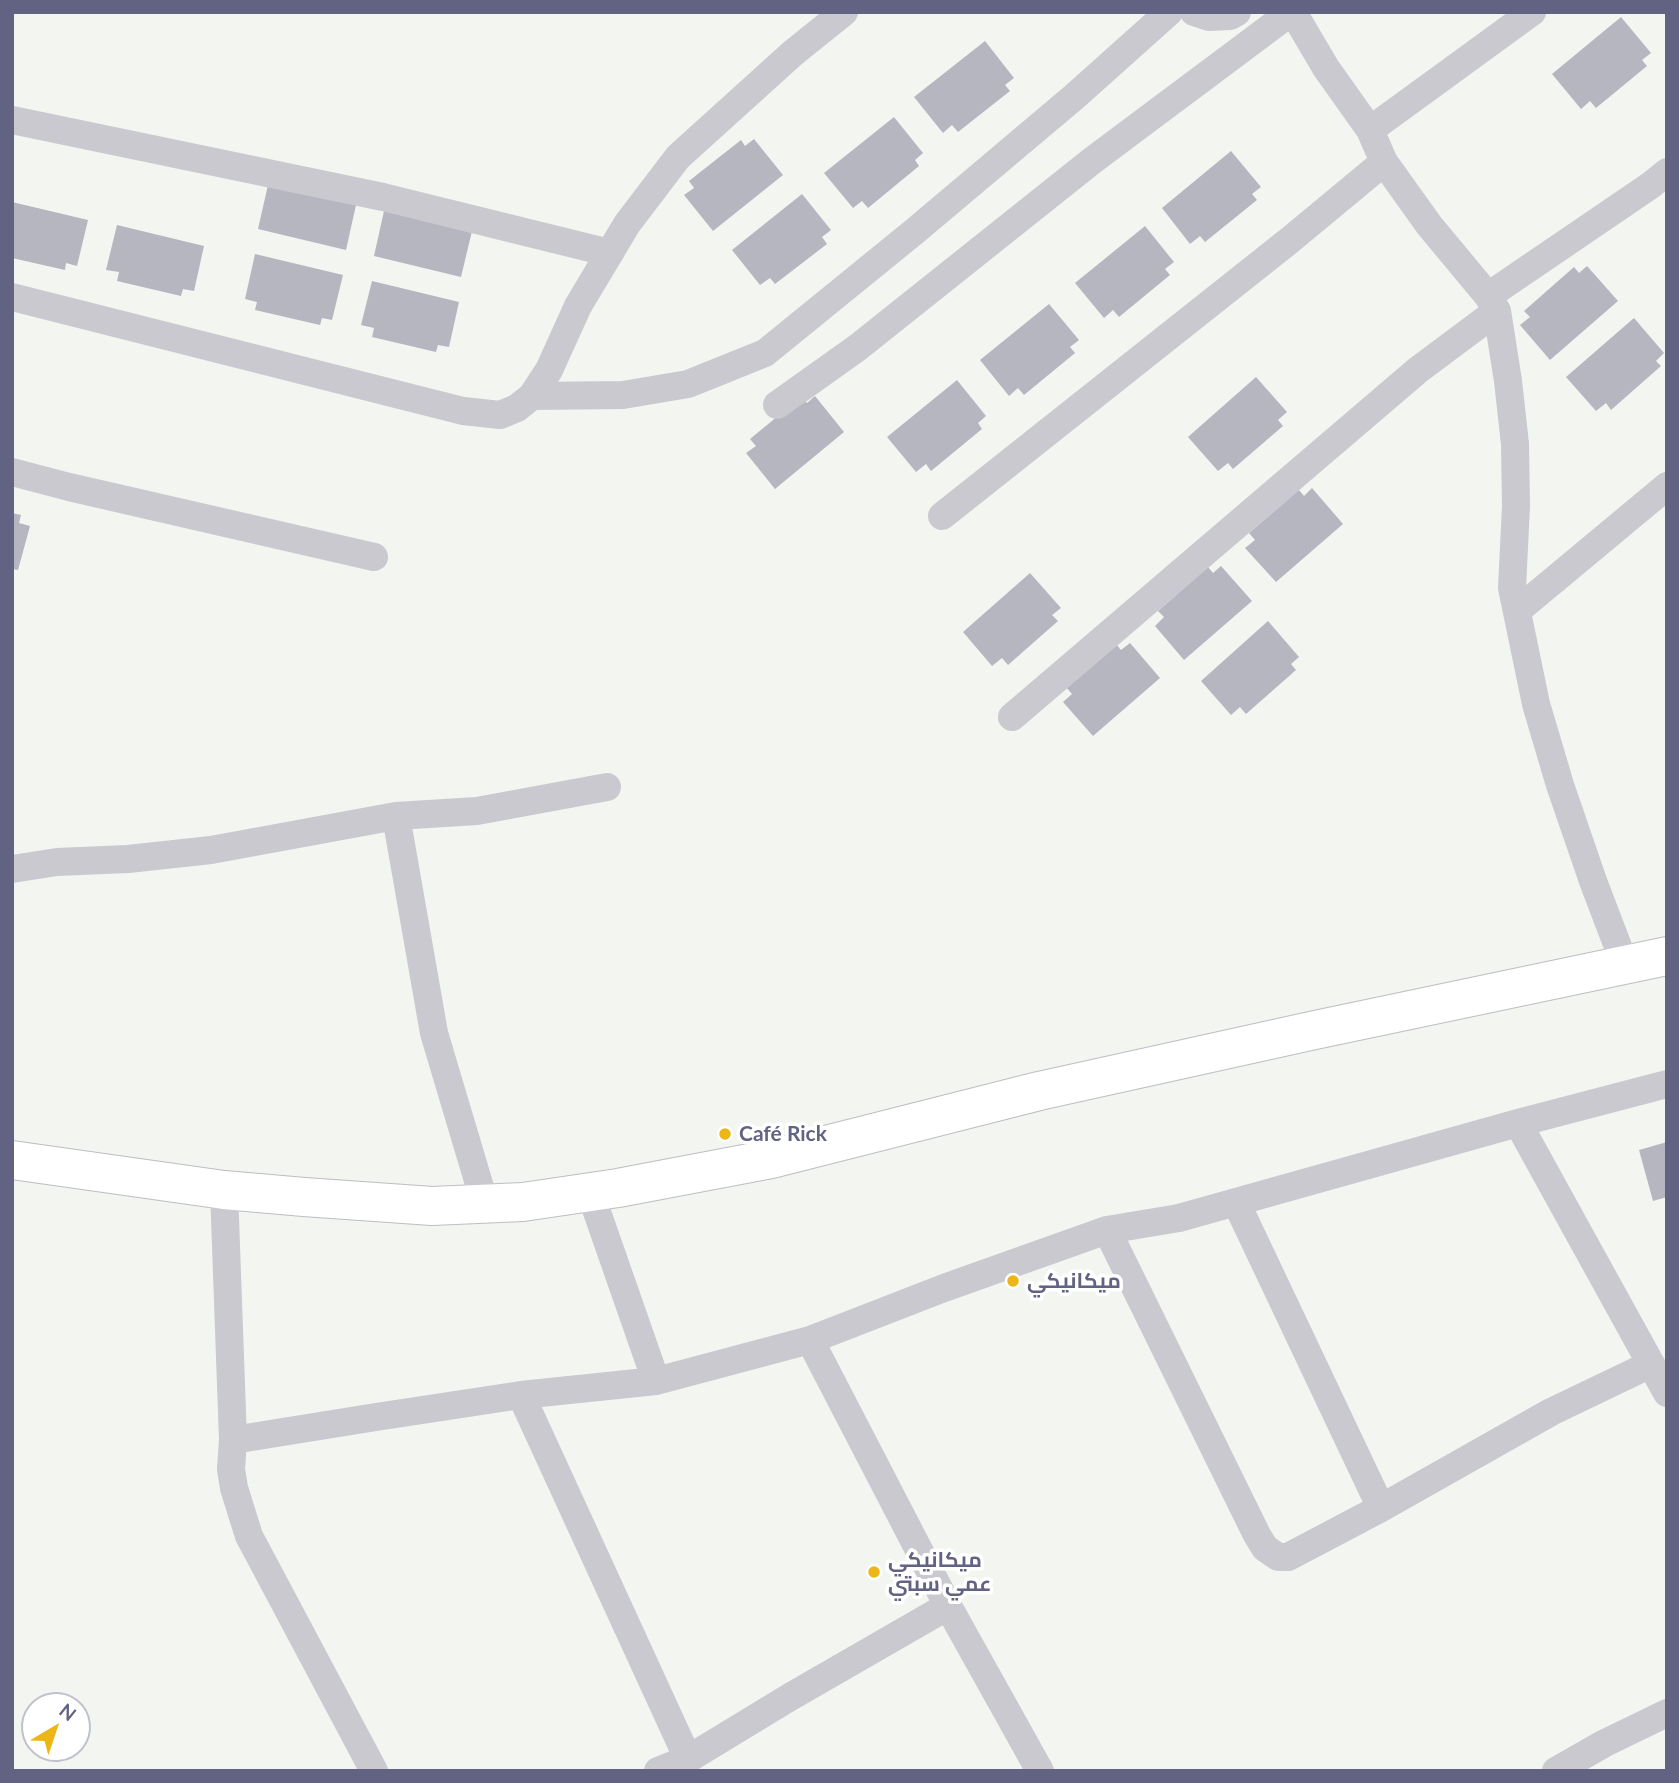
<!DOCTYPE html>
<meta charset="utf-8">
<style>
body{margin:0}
#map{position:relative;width:1679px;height:1783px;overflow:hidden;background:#f2f5f0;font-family:Lato,sans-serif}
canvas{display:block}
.frame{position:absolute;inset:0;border:14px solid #626383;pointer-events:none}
.north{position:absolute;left:21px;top:1692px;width:70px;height:70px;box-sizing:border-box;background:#fff;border:2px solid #c0c1cd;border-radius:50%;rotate:39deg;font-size:19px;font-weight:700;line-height:28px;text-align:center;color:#626383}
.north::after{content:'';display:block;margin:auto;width:24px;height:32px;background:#edb618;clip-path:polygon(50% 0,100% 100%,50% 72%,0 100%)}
</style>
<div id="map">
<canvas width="1679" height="1783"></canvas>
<div class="frame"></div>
<div class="north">N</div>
</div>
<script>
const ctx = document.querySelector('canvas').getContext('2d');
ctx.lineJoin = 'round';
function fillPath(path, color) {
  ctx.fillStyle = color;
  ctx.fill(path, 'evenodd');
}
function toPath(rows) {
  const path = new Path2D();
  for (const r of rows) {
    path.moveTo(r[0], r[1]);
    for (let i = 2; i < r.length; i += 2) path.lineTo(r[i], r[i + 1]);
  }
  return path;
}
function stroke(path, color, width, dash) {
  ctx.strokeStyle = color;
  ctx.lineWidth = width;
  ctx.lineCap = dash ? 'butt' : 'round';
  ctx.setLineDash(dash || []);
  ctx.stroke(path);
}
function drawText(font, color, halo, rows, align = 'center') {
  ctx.font = font + ' Lato,Cairo,sans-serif';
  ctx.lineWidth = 7;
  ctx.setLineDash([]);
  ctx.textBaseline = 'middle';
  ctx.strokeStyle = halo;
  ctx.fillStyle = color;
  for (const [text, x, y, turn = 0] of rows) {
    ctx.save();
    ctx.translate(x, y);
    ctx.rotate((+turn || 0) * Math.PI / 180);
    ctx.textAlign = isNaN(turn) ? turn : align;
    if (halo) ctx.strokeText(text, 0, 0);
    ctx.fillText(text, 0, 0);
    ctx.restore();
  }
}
fillPath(toPath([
 [1621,17,1651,53,1642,60,1647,66,1596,108,1590,101,1581,109,1552,74],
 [985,41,1014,78,1005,85,1010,91,958,132,952,125,943,133,914,97],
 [894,117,923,153,915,160,919,166,868,208,862,201,853,208,824,173],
 [754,139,783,175,713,231,684,195,694,188,689,181,741,140,745,146],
 [1231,151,1261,187,1252,194,1257,200,1205,242,1200,236,1190,244,1162,208],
 [268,185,356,205,346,250,258,229],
 [802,194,831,230,822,237,827,244,775,284,770,278,760,285,732,250],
 [12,202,88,220,77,266,66,263,65,270,12,258],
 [384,211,472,231,461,277,374,256],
 [117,225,204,246,194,291,183,289,181,296,117,281,119,272,106,270],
 [1145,226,1174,262,1165,269,1170,275,1119,317,1113,310,1104,318,1075,283],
 [255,254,343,275,332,320,322,318,320,325,255,310,257,302,245,299],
 [1587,266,1618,301,1550,360,1520,325,1530,317,1524,311,1574,267,1579,273],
 [372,281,459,302,449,347,438,345,436,352,372,337,374,328,361,325],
 [1049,304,1079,340,1070,347,1075,353,1024,395,1018,388,1009,396,980,360],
 [1634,318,1664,353,1656,361,1661,366,1611,410,1606,403,1596,411,1566,377],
 [1256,377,1287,412,1278,420,1283,426,1233,469,1228,463,1218,471,1188,437],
 [957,380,986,416,978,423,982,429,931,471,926,464,916,472,887,437],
 [815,396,844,432,775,489,746,453,756,446,750,439,801,397,807,403],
 [1312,488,1343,524,1276,582,1245,548,1255,540,1249,533,1299,490,1304,496],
 [12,513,21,515,19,523,30,526,18,570,12,569],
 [1221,566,1252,601,1184,660,1155,626,1164,617,1158,611,1208,567,1213,573],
 [1030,573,1061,608,1052,615,1058,621,1008,665,1002,658,992,666,963,632],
 [1268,621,1299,657,1291,664,1296,670,1246,714,1240,707,1231,715,1201,681],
 [1130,643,1160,678,1093,736,1063,702,1072,694,1066,687,1116,644,1121,650],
 [1667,1142,1667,1197,1653,1201,1639,1150]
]), '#b5b6c0');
const secondary = toPath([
 [12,1160,224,1190,304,1197,432,1206,523,1202,618,1188,771,1159,1039,1091,1315,1030,1667,956]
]);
stroke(secondary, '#bdbdc5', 40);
stroke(toPath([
 [1194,12,1209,17,1230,16,1237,12],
 [1293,12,1326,68,1370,130,1384,162,1429,225,1488,296,1497,311,1508,381,1515,444,1516,506,1512,588,1536,704,1560,785,1593,881,1625,965],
 [12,120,383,197,610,253],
 [1370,130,1532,12],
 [1488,296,1651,185,1667,172],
 [12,297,463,411,500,415,517,408,532,396,549,370,578,306,627,224,678,157,793,53,844,12],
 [532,396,623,395,688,384,765,353,915,231,1074,97,1169,12],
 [777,405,857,348,1093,160,1291,12],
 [12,472,69,487,374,557],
 [942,516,1290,240,1384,162],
 [1518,610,1667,486],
 [1012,717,1418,370,1497,311],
 [396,816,434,1033,485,1204],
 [12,869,57,862,128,859,211,850,396,816,477,811,607,787],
 [1518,1123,1667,1393],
 [224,1190,233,1440,231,1469,234,1488,249,1536,374,1771],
 [590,1192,656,1381],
 [1236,1202,1381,1508],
 [1107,1230,1257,1535,1265,1548,1278,1557,1288,1557,1381,1508,1551,1412,1651,1364],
 [810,1340,948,1606,1040,1771],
 [521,1395,688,1759],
 [233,1440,376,1417,521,1395,656,1381,810,1340,944,1288,1107,1230,1179,1218,1518,1123,1667,1084],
 [658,1771,688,1759,790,1697,948,1606],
 [1556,1771,1605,1743,1667,1713]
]), '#c9c9cf', 28);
stroke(secondary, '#fff', 38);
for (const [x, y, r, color] of [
 [725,1134,7,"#edb618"],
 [1013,1281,7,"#edb618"],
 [874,1572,7,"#edb618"]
]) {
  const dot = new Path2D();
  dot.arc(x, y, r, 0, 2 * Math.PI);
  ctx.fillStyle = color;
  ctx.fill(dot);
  stroke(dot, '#fff', 2.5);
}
drawText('bold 21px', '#626383', '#fff', [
 ["Café Rick",739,1134],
 ["ميكانيكي",1027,1281],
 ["ميكانيكي",888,1560],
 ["عمي سبتي",888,1584]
], 'left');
</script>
